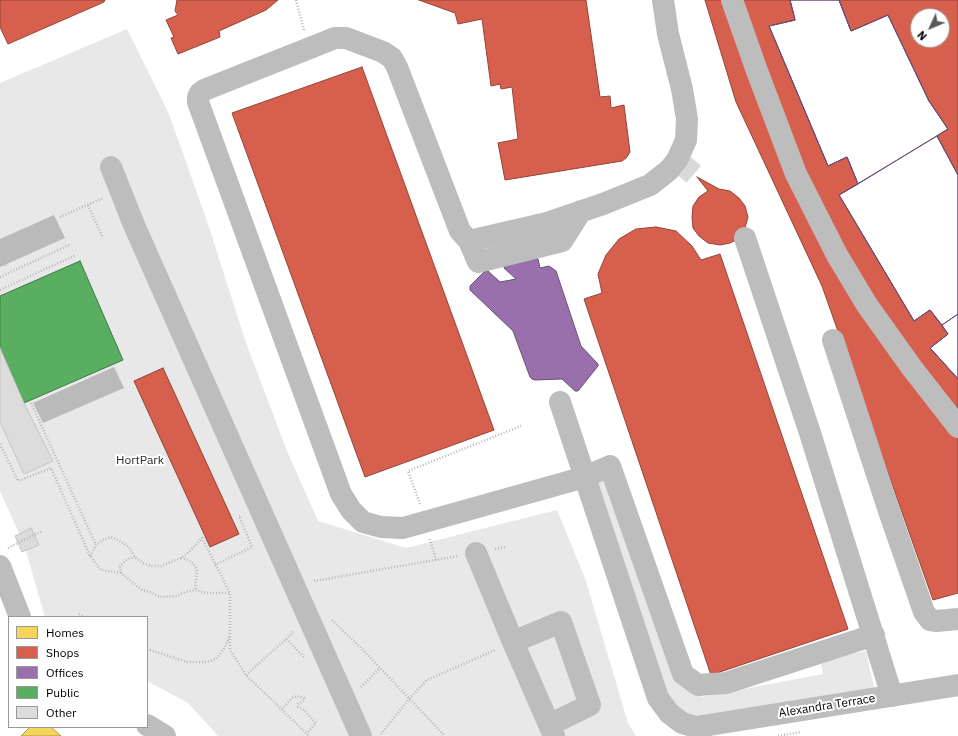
<!DOCTYPE html>
<style>
body{margin:0}
#map{position:relative;width:958px;height:736px;overflow:hidden;background:#fff;font-family:"IBM Plex Sans",sans-serif}
canvas{display:block}
.legend{position:absolute;left:8px;top:616px;width:140px;height:112px;box-sizing:border-box;background:#fff;border:1px solid #999;margin:0;padding:5px 7px;list-style:none;font-size:12px;color:#000}
.legend li{display:flex;align-items:center;gap:8px;height:20px}
.legend b{width:20px;border:1px solid #999}
.north{position:absolute;left:910px;top:8px;width:40px;height:40px;box-sizing:border-box;background:#fff;border:1px solid #999;border-radius:50%;rotate:226deg;font-size:11px;font-weight:700;line-height:16px;text-align:center;color:#000}
.north::after{content:'';display:block;margin:auto;width:14px;height:18px;background:#595959;clip-path:polygon(50% 0,100% 100%,50% 72%,0 100%)}
</style>
<div id="map">
<canvas width="958" height="736"></canvas>
<ul class="legend">
<li><b style="height:11px;background:#f6d55c"></b>Homes</li>
<li><b style="height:11px;background:#d6604d"></b>Shops</li>
<li><b style="height:11px;background:#9970ab"></b>Offices</li>
<li><b style="height:11px;background:#5aae61"></b>Public</li>
<li><b style="height:11px;background:#dcdcdc"></b>Other</li>
</ul>
<div class="north">N</div>
</div>
<script>
const ctx = document.querySelector('canvas').getContext('2d');
ctx.lineJoin = 'round';
function fillPath(path, color) {
  ctx.fillStyle = color;
  ctx.fill(path, 'evenodd');
}
function toPath(rows) {
  const path = new Path2D();
  for (const r of rows) {
    path.moveTo(r[0], r[1]);
    for (let i = 2; i < r.length; i += 2) path.lineTo(r[i], r[i + 1]);
  }
  return path;
}
function stroke(path, color, width, dash) {
  ctx.strokeStyle = color;
  ctx.lineWidth = width;
  ctx.lineCap = dash ? 'butt' : 'round';
  ctx.setLineDash(dash || []);
  ctx.stroke(path);
}
function drawText(font, color, halo, rows, align = 'center') {
  ctx.font = font + ' "IBM Plex Sans",sans-serif';
  ctx.lineWidth = 4;
  ctx.setLineDash([]);
  ctx.textBaseline = 'middle';
  ctx.strokeStyle = halo;
  ctx.fillStyle = color;
  for (const [text, x, y, turn = 0] of rows) {
    ctx.save();
    ctx.translate(x, y);
    ctx.rotate((+turn || 0) * Math.PI / 180);
    ctx.textAlign = isNaN(turn) ? turn : align;
    if (halo) ctx.strokeText(text, 0, 0);
    ctx.fillText(text, 0, 0);
    ctx.restore();
  }
}
fillPath(toPath([
 [127,29,169,114,209,227,245,340,287,451,318,521,406,548,557,510,585,578,628,723,636,736,218,736,188,703,147,681,147,617,45,617,24,544,0,491,0,83],
 [609,479,699,687,702,697,823,674,820,660,866,651,874,688,693,717,668,701,594,484]
]), '#e8e8e8');
fillPath(toPath([
 [54,215,65,238,0,267,0,239],
 [114,367,124,388,43,423,33,403]
]), '#bababa');
const homes = toPath([
 [30,727,51,727,61,736,21,736,30,727]
]);
fillPath(homes, '#f6d55c');
stroke(homes, '#ac9540', 1);
const shops = toPath([
 [0,0,105,0,104,2,8,44,0,27,0,0],
 [177,0,278,0,266,10,219,31,220,37,178,54,171,38,174,37,166,20,178,15,175,11,177,0],
 [419,0,586,0,600,97,610,96,611,108,624,105,630,152,626,158,622,161,505,180,498,143,518,139,512,87,501,89,500,84,491,86,482,19,458,24,455,13,419,0],
 [705,0,790,0,795,20,769,26,828,166,847,157,858,184,839,195,914,321,930,310,948,334,930,348,958,379,958,593,933,600,822,286,736,102,705,0],
 [839,0,958,0,958,175,937,136,948,129,929,101,888,15,851,31,839,0],
 [918,16,942,16,942,40,918,40,918,16],
 [362,67,494,430,365,477,232,113,362,67],
 [697,177,719,189,730,191,739,198,745,206,748,217,745,228,740,238,730,243,720,245,708,243,699,236,693,228,692,217,693,206,699,197,708,191,697,177],
 [656,227,676,231,692,246,701,260,720,254,848,629,711,675,584,299,602,293,598,274,606,255,619,239,636,229,656,227],
 [163,368,239,534,210,547,134,381,163,368]
]);
fillPath(shops, '#d6604d');
stroke(shops, '#964336', 1);
const offices = toPath([
 [790,0,839,0,851,31,888,15,929,101,948,129,937,136,958,175,958,379,930,348,948,334,930,310,914,321,839,195,858,184,847,157,828,166,769,26,795,20,790,0],
 [790,0,839,0,851,31,888,15,929,101,948,129,858,184,847,157,828,166,769,26,795,20,790,0],
 [937,136,958,175,958,314,942,325,930,310,914,321,839,195,937,136],
 [534,255,538,259,540,268,549,266,556,271,581,346,598,364,598,366,578,391,575,391,562,379,535,380,532,379,530,377,513,331,470,290,470,286,485,271,488,271,500,282,516,279,504,268,504,263,534,255],
 [958,314,958,379,930,348,948,334,942,325,958,314]
]);
fillPath(offices, '#9970ab');
stroke(offices, '#6b4e78', 1);
const public = toPath([
 [80,261,123,360,24,403,0,348,0,296,80,261]
]);
fillPath(public, '#5aae61');
stroke(public, '#3f7a44', 1);
const building = toPath([
 [0,348,24,403,53,461,24,474,0,422,0,348],
 [31,528,39,545,22,552,15,536,31,528]
]);
fillPath(building, '#dcdcdc');
stroke(building, '#c4c4c4', 1);
stroke(toPath([
 [677,160,697,177]
]), '#d9d9d9', 22, [22, 11]);
stroke(toPath([
 [296,0,304,30],
 [88,205,103,238],
 [60,217,103,198],
 [0,251,6,266],
 [0,277,71,244],
 [0,290,76,255],
 [31,403,96,545],
 [0,444,18,481,51,468,90,556,101,570,121,573,142,590,150,592,160,597,177,596,185,592,195,590,206,593,230,593],
 [420,504,408,471,521,426],
 [430,539,436,560],
 [8,548,42,531],
 [495,549,506,547],
 [90,556,96,545,103,540,111,537,120,541,129,547,135,557,143,563,151,566,161,566,181,558,190,551,202,538,230,593,230,650,246,675,309,736],
 [181,558,188,560,194,564,197,571,195,590],
 [215,565,252,547,239,516,242,515],
 [121,573,120,567,123,563,128,559,135,557],
 [314,581,458,556],
 [79,614,84,617],
 [332,620,363,650,445,736],
 [286,639,294,631],
 [147,649,187,662,206,662,216,659,225,647,229,637],
 [246,675,286,639,304,657],
 [361,687,380,668],
 [282,709,292,698,297,696,304,698,304,700,298,704,298,707,304,710,316,723,307,733],
 [381,734,409,699,427,680,495,650],
 [778,736,801,732]
]), '#b8b8b8', 2.5, [1, 2]);
stroke(toPath([
 [732,0,757,71,796,174,837,255,867,305,912,368,958,427],
 [111,167,134,225,361,736],
 [581,211,562,241,478,262,469,241,460,231,397,67,392,58,383,52,346,38,335,38,204,90,200,93,198,97,198,102,341,494,351,510,363,522,381,527,403,528,585,477,610,466,683,674,698,685,726,683,874,635],
 [745,238,810,433,892,696],
 [469,241,547,223,603,204,650,185,669,170,677,160,686,140,687,119,682,89,668,34,663,0],
 [833,340,890,514,924,612,930,620,937,621,958,619],
 [560,402,658,698,669,713,682,723,696,727,701,736],
 [476,553,513,642,554,736],
 [0,566,20,617],
 [513,642,561,622,590,705,549,725],
 [147,725,165,736],
 [696,727,958,685]
]), '#bdbdbd', 22);
drawText('12px', '#2d2d2d', '#fff', [
 ["HortPark",140,461]
]);
drawText('12px', '#000', '#fff', [
 ["Alexandra Terrace",827,706,-9]
]);
</script>
